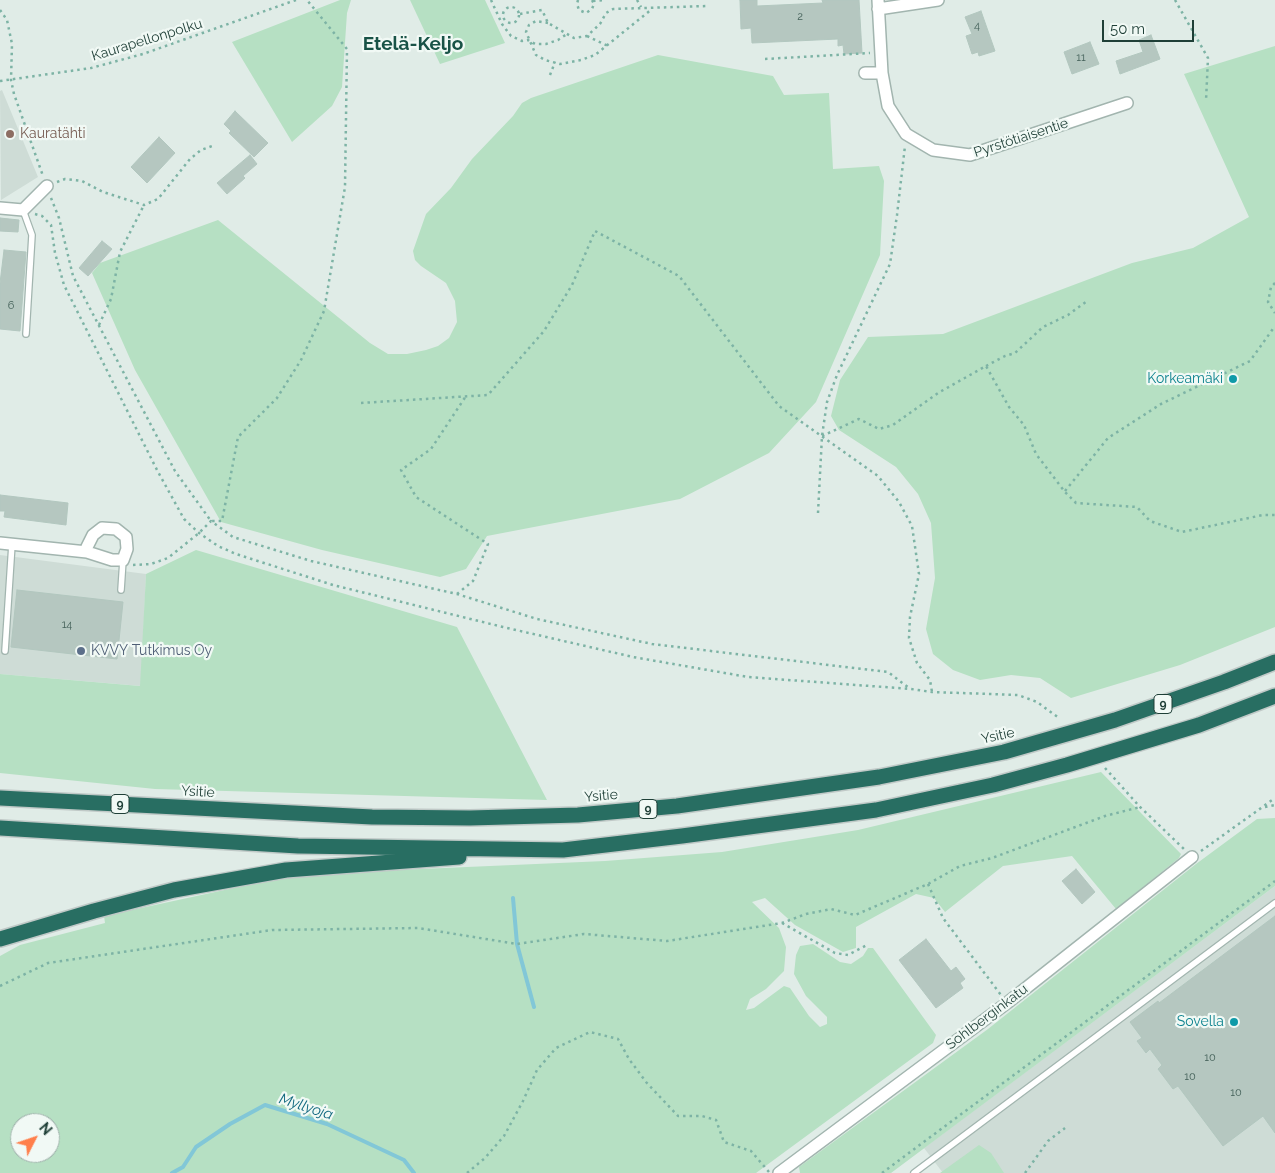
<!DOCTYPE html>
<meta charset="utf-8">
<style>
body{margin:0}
#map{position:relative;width:1275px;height:1173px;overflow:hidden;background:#e0ece7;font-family:Raleway,sans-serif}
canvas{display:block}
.north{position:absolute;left:10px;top:1113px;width:50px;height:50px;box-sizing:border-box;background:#f1f9f5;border:1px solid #9dafa9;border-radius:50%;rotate:49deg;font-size:14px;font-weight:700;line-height:20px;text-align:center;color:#1f3f37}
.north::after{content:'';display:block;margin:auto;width:18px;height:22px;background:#ff7f4b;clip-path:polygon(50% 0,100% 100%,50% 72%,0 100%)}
.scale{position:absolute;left:1102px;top:20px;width:92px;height:22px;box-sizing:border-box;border:2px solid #1f3f37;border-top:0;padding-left:6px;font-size:15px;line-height:18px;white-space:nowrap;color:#1f3f37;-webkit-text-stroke:4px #f1f9f5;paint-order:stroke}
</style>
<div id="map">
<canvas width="1275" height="1173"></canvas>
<div class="north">N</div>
<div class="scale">50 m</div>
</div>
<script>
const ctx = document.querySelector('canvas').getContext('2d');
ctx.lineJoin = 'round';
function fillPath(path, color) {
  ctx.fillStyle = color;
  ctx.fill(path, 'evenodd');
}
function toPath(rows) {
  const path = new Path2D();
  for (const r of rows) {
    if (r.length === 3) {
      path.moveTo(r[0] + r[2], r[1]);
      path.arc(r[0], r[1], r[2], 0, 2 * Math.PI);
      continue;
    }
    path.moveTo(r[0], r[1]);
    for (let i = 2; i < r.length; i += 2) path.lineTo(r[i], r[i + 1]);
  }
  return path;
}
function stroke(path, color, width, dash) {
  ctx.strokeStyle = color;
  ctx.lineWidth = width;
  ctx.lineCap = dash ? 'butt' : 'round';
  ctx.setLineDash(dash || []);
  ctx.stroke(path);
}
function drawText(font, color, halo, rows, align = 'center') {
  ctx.font = font + ' Raleway,sans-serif';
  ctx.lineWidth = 4.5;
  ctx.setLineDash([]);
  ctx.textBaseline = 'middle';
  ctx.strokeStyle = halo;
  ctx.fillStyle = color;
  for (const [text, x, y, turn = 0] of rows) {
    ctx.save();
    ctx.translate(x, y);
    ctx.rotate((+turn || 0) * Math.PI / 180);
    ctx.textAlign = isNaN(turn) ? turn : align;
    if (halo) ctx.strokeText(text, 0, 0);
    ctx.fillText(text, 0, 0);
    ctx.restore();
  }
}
fillPath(toPath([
 [2,90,38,177,1,200,0,91],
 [0,555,146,574,141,686,0,674],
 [1275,886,1275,1173,943,1173,924,1148]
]), '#cedcd6');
fillPath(toPath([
 [340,0,351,0,347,13,342,87,332,106,292,142,232,42],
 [410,0,485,0,505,43,440,64],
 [1275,46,1275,627,1180,665,1071,698,1040,678,1011,675,980,680,953,670,933,654,926,629,935,578,931,523,918,494,896,467,839,430,831,416,840,380,868,337,943,334,1132,263,1193,248,1249,217,1184,74],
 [658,55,773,76,784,95,829,93,833,169,879,166,884,181,880,255,816,402,769,453,680,499,487,536,466,569,440,577,322,550,221,522,135,370,92,273,100,263,218,220,370,343,388,354,407,354,426,350,438,346,449,338,457,322,455,301,446,283,421,266,415,260,413,251,426,214,451,188,472,159,513,116,522,103,531,98],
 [196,550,457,627,547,800,155,789,0,773,0,674,140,686,146,574],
 [1101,772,1181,854,1179,858,1116,909,1072,856,1003,866,945,912,934,898,916,894,856,927,856,948,843,952,795,925,765,898,752,902,779,928,786,947,784,971,766,989,750,999,746,1010,754,1008,784,986,790,988,809,1016,820,1027,827,1024,827,1017,806,996,794,974,796,955,800,946,813,944,840,962,851,964,863,956,868,948,873,948,936,1035,933,1043,756,1173,0,1173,0,956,20,945,105,923,104,916,280,878,329,873,605,861,722,852,858,830],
 [20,1123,50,1123,50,1153,20,1153],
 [1275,818,1275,886,1033,1067,891,1173,800,1173,799,1167,988,1029,1196,864,1257,819],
 [979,1145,991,1153,1004,1173,940,1173]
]), '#b6e0c3');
stroke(toPath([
 [513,898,517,944,534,1007],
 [172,1173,183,1167,196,1147,230,1124,265,1105,327,1124,404,1160,414,1173]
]), '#82c7d7', 4);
const building = toPath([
 [740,0,757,0,757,6,823,3,822,0,859,0,862,53,844,54,843,45,838,46,838,39,752,43,751,28,741,29,740,0],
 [981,11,995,51,979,56,978,52,972,54,966,36,972,34,965,17,981,11],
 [1151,35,1160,59,1120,74,1116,61,1143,52,1139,40,1151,35],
 [1090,42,1099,64,1072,74,1064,52,1090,42],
 [235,111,268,143,254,157,229,133,231,131,224,124,235,111],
 [159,137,175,153,147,183,131,167,159,137],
 [250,155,257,164,243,176,245,178,227,194,217,183,250,155],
 [0,218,19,220,18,232,0,231,0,218],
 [102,241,112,249,88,276,79,268,102,241],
 [4,250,26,252,20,331,0,329,0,283,4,250],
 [0,495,68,503,66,525,4,517,5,511,0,511,0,495],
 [17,590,123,602,117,659,11,647,17,590],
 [1076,869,1095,892,1082,904,1062,881,1076,869],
 [1275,916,1275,1133,1263,1116,1223,1146,1178,1086,1173,1089,1158,1069,1162,1065,1150,1049,1146,1053,1137,1041,1142,1038,1130,1022,1158,1001,1159,1003,1275,916],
 [926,939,951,971,956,967,965,979,960,983,963,988,936,1008,899,960,926,939]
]);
fillPath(building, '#b5c7c0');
stroke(building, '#b2c7bf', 1);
const lane = toPath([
 [23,210,32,235,26,334],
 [121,590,123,560],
 [5,651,12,544],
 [914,1173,1275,903]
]);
const street = toPath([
 [878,0,882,73,888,106,906,134,933,150,970,155,1127,103],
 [878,9,938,0],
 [865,73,882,73],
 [0,208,23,210,47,186],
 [0,543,87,552,112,560,123,560,127,549,126,537,116,529,102,528,93,535,87,547,87,552],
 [779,1173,1007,1003,1192,857]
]);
const highway = toPath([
 [0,798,372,817,470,818,578,815,677,806,879,777,1004,752,1115,720,1224,682,1275,662],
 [0,828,298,846,563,850,682,836,876,810,993,785,1067,765,1199,725,1275,696],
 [0,939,94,911,174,890,286,870,459,857]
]);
stroke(lane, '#a2b5af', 8);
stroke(street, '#a2b5af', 14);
stroke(highway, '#c0c9c7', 18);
stroke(toPath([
 [491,0,502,24,511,36,522,41,528,40,535,44,546,44,558,40,567,34],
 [578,0,577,4,579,10,586,13,592,9,594,4,592,0],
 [637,0,641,7],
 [1175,0,1208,58,1206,101],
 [593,1,606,0],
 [511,15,8],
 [0,10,7,20,12,44,11,80,14,94,43,176],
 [520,14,542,10,548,23,574,38,587,36,600,24,606,13,613,9,707,6],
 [548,23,536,21,529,25,526,32,536,55,545,60,560,64,581,60,595,55,652,9],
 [587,36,608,46],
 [765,59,870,53],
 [550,75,555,62],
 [0,81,91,68,143,54,296,0],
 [57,182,65,179,82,181,103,192,144,205,158,199,190,159,201,150,215,145],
 [51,198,59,218,73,276,175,471,211,521,222,521,238,437,277,398,301,360,324,311,345,187,347,49,307,0],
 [35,214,42,216,51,225,55,253,64,285,157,470,184,519,199,533,218,546,236,554,333,585,503,627,633,657,748,677,911,689,932,692,1018,695,1037,702,1059,718],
 [1275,283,1271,287,1268,302,1275,313],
 [99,325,111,299,120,252,144,205],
 [986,366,1005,356,1015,353,1043,327,1068,315,1087,301],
 [361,403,488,395,544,331,572,285,595,231,679,276,779,406,878,476,899,502,912,526,919,574,910,617,909,638,917,663,930,680,932,692],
 [822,436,859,419,879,429,893,425,938,393,986,366,1009,407,1024,425,1036,454,1065,492,1076,503,1137,507,1150,521,1182,532,1263,515,1275,515],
 [1065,491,1108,438,1161,404,1250,361,1275,326],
 [818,513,822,436,827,402,837,375,890,264,897,215,905,146],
 [133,565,151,564,168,558,199,533,211,521,233,537,311,561,457,594,537,619,652,644,888,672,909,688],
 [457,594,473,581,488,544,416,497,401,470,431,449,466,396],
 [1105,768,1140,807,1185,850],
 [1265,807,1275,805],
 [1201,851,1275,798],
 [928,884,943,918,1001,995],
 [782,923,835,953,848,955,867,945],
 [0,986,48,963,272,930,418,928,517,944,584,934,667,941,782,923,806,914,831,909,855,915,928,884,960,866,992,858,1105,816,1140,807],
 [467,1173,485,1158,504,1136,523,1101,537,1070,556,1048,590,1032,618,1039,629,1059,646,1082,678,1116,702,1116,716,1120,724,1142,751,1151,769,1172],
 [882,1173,1275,881],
 [1025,1173,1048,1141,1065,1128]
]), '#7db3a5', 2.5, [2.5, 4]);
stroke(lane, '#fff', 5.5);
stroke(street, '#fff', 11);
stroke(highway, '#286e62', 15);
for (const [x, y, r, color] of [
 [10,134,5,"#8d6e63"],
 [1233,379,5,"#0f9aa8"],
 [81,651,5,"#5c6f8a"],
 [1234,1022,5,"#0f9aa8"]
]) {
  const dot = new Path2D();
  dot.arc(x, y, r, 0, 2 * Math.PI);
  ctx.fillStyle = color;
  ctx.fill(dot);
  stroke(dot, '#f1f9f5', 2);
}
drawText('11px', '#446159', null, [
 ["2",800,17],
 ["4",977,26],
 ["11",1081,58],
 ["6",11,306],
 ["14",67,625],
 ["10",1210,1058],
 ["10",1190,1077],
 ["10",1236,1093]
]);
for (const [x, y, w] of [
 [1163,704,18],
 [120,804,18],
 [648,809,18]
]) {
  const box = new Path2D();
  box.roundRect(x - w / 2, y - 9.5, w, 19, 4);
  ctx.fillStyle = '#f1f9f5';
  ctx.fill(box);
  stroke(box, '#1f3f37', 1);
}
drawText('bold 12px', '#1f3f37', null, [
 ["9",1163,704],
 ["9",120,804],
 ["9",648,809]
]);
drawText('14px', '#1f3f37', '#f1f9f5', [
 ["Kaurapellonpolku",147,40,-17],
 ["Pyrstötiaisentie",1021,138,-18],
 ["Ysitie",998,736,-13],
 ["Ysitie",198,792,3],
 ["Ysitie",601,796,-5],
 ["Sohlberginkatu",987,1017,-37]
]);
drawText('14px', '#785e54', '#f1f9f5', [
 ["Kauratähti",20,134]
], 'left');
drawText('14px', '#0d838f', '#f1f9f5', [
 ["Korkeamäki",1223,379],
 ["Sovella",1224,1022]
], 'right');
drawText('14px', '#4e5e75', '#f1f9f5', [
 ["KVVY Tutkimus Oy",91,651]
], 'left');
drawText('italic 15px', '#136980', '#f1f9f5', [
 ["Myllyoja",306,1107,18]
]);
drawText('bold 19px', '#195347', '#f1f9f5', [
 ["Etelä-Keljo",413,44]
]);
</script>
